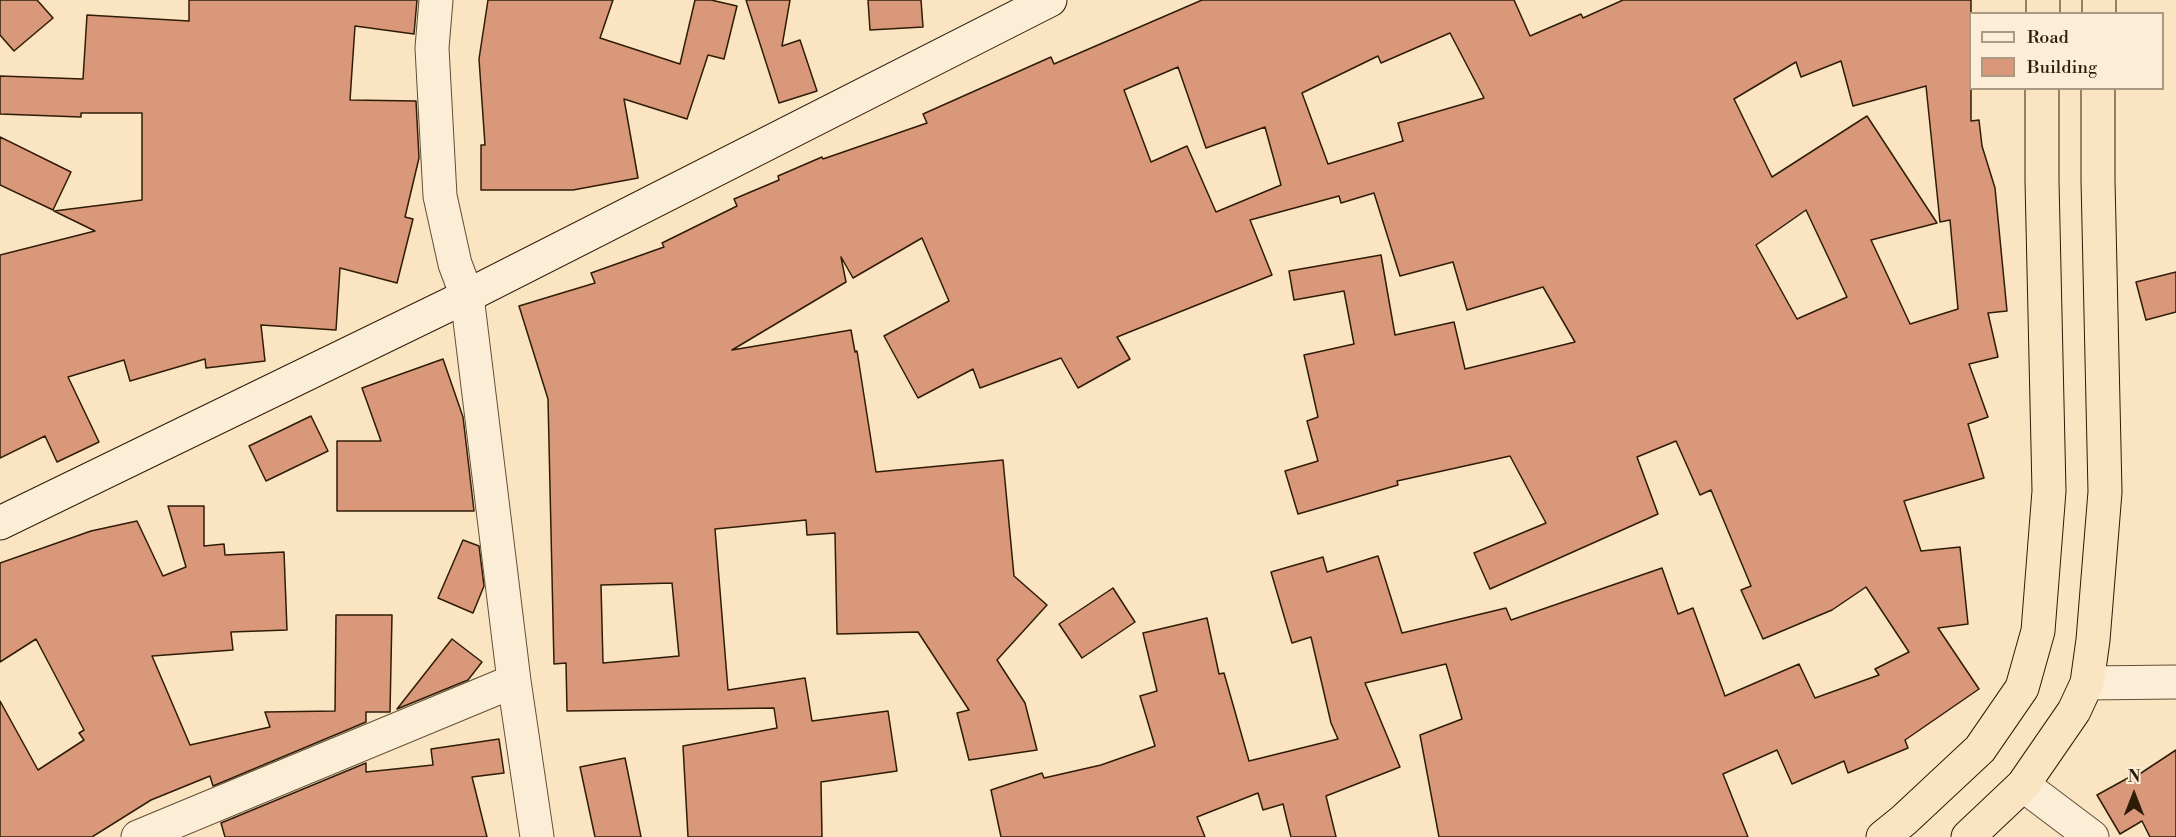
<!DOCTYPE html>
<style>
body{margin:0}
#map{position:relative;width:2176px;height:837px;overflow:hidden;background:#fbe4c1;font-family:"Libre Bodoni",serif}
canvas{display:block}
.legend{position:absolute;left:1969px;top:12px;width:195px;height:78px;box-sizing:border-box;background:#fcedd7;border:2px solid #aa9983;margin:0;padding:8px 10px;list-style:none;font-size:18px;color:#2f1c06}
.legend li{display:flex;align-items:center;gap:12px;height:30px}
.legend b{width:30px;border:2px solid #aa9983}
.north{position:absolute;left:2104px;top:765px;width:60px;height:60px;-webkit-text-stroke:4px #fcedd7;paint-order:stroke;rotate:0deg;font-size:16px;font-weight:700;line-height:24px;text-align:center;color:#2f1c06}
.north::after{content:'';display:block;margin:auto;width:21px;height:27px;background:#2f1c06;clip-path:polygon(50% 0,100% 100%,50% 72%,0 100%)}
</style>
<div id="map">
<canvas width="2176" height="837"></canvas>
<ul class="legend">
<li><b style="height:8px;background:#fcedd7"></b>Road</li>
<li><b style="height:16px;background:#d89879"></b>Building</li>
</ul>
<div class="north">N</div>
</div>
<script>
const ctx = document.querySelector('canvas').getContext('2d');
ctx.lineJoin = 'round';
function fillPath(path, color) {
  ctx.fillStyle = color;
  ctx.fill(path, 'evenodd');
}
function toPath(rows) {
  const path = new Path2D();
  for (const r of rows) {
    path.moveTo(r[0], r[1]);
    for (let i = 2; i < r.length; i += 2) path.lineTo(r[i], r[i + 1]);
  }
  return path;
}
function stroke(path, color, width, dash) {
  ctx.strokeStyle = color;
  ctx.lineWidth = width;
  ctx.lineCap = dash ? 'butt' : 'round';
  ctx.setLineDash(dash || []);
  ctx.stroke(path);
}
const building = toPath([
 [0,0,37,0,53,18,14,51,0,35,0,0],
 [189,0,417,0,414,34,355,26,350,100,416,101,419,158,405,217,413,219,397,283,340,268,336,330,261,325,265,361,206,368,205,359,130,381,124,360,68,377,99,442,57,462,45,436,0,458,0,255,95,231,54,211,142,200,142,113,81,113,81,117,0,114,0,76,83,79,87,15,189,21,189,0],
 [488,0,613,0,600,38,680,64,695,0,711,0,737,6,724,59,708,55,687,119,624,99,638,178,573,190,481,190,481,145,485,145,479,59,488,0],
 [746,0,790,0,782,46,800,40,817,91,779,103,746,0],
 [868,0,921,0,923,27,870,30,868,0],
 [1202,0,1514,0,1530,36,1581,14,1583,18,1623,0,1971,0,1971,121,1979,120,1982,146,1995,188,2007,311,1988,313,1998,357,1969,364,1988,417,1968,424,1984,478,1904,501,1921,551,1960,547,1968,624,1938,628,1979,689,1905,740,1908,748,1848,773,1844,761,1792,784,1777,750,1723,774,1748,837,1439,837,1420,735,1462,719,1446,664,1365,683,1400,767,1326,796,1336,837,1291,837,1283,804,1263,810,1258,793,1197,817,1205,837,1001,837,991,790,1042,773,1044,778,1101,765,1155,746,1140,696,1157,691,1143,633,1207,618,1219,674,1224,673,1249,761,1338,739,1331,723,1311,637,1292,643,1271,572,1323,557,1327,572,1378,556,1402,633,1506,608,1511,620,1662,568,1678,614,1693,608,1725,696,1799,664,1815,698,1879,675,1875,669,1909,652,1866,587,1832,610,1763,639,1741,590,1751,586,1711,490,1700,495,1676,441,1637,457,1658,514,1490,589,1474,553,1546,523,1510,456,1397,481,1398,485,1298,514,1285,471,1318,461,1307,421,1318,417,1304,355,1354,344,1344,291,1294,300,1289,271,1381,255,1395,335,1454,322,1465,369,1575,342,1543,287,1467,310,1453,262,1400,276,1374,193,1341,203,1339,196,1250,220,1272,275,1117,337,1130,359,1078,388,1061,358,980,388,973,369,918,398,884,336,949,301,922,238,853,278,841,257,846,282,732,350,851,330,855,352,857,351,876,472,1003,460,1014,576,1047,605,997,660,1025,703,1037,750,969,760,957,713,969,710,918,632,837,634,835,533,807,535,806,520,715,529,728,690,805,678,812,721,888,711,897,771,821,782,822,837,688,837,683,746,777,728,774,708,567,711,566,663,554,664,548,399,519,306,595,283,591,273,664,247,662,243,737,206,734,199,779,180,778,176,822,157,823,159,927,123,923,114,1051,57,1054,64,1202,0],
 [1450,33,1484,98,1398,123,1403,141,1328,164,1302,93,1378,56,1381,63,1450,33],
 [1841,61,1853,106,1926,86,1940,222,1950,220,1958,309,1910,324,1871,240,1937,223,1867,116,1772,177,1734,99,1796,62,1801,77,1841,61],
 [1178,67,1206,148,1265,127,1281,185,1216,212,1187,146,1151,162,1124,90,1178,67],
 [1806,210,1847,297,1797,319,1756,245,1806,210],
 [672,583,679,656,603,663,601,585,672,583],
 [0,137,71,172,53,210,0,185,0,137],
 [2176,272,2176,312,2146,320,2136,282,2176,272],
 [443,359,463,417,474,511,337,511,337,441,381,441,362,388,443,359],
 [311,416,328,451,266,481,249,446,311,416],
 [168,506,204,506,204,546,224,544,225,555,284,552,287,630,231,632,233,650,152,656,190,745,270,727,265,712,335,711,336,615,392,615,390,712,366,712,366,722,213,786,210,776,151,800,92,837,0,837,0,701,38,770,84,740,79,733,84,730,36,639,0,662,0,563,91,531,137,521,163,576,186,567,168,506],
 [463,540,479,546,484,586,473,613,438,598,463,540],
 [1113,588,1135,622,1082,658,1059,624,1113,588],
 [452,639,482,662,468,680,397,709,452,639],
 [499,739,504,773,472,777,487,837,225,837,221,823,366,763,366,772,433,765,431,749,499,739],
 [2176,750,2176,837,2150,837,2142,821,2120,834,2097,795,2137,773,2138,775,2176,750],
 [625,758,641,837,595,837,580,767,625,758]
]);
fillPath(building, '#d89879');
stroke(building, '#2f1c06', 1.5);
const street = toPath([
 [436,0,432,48,440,196,455,264,467,296,514,681,537,837],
 [2087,683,2176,682],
 [2023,785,2092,837],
 [138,837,514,681]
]);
const secondary = toPath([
 [0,523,467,296,1050,0]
]);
const highway = toPath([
 [2043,14,2043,0],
 [2099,14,2099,0],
 [1883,837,1904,820,1980,749,2022,688,2038,631,2049,491,2042,181,2042,88],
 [1968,837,2023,785,2074,711,2087,683,2093,640,2105,492,2098,180,2098,88]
]);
stroke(street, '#624e35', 35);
stroke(secondary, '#2f1c06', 35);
stroke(highway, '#2f1c06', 35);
stroke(street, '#fcedd7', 33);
stroke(secondary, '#fcedd7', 33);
stroke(highway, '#fbe4c1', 33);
</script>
